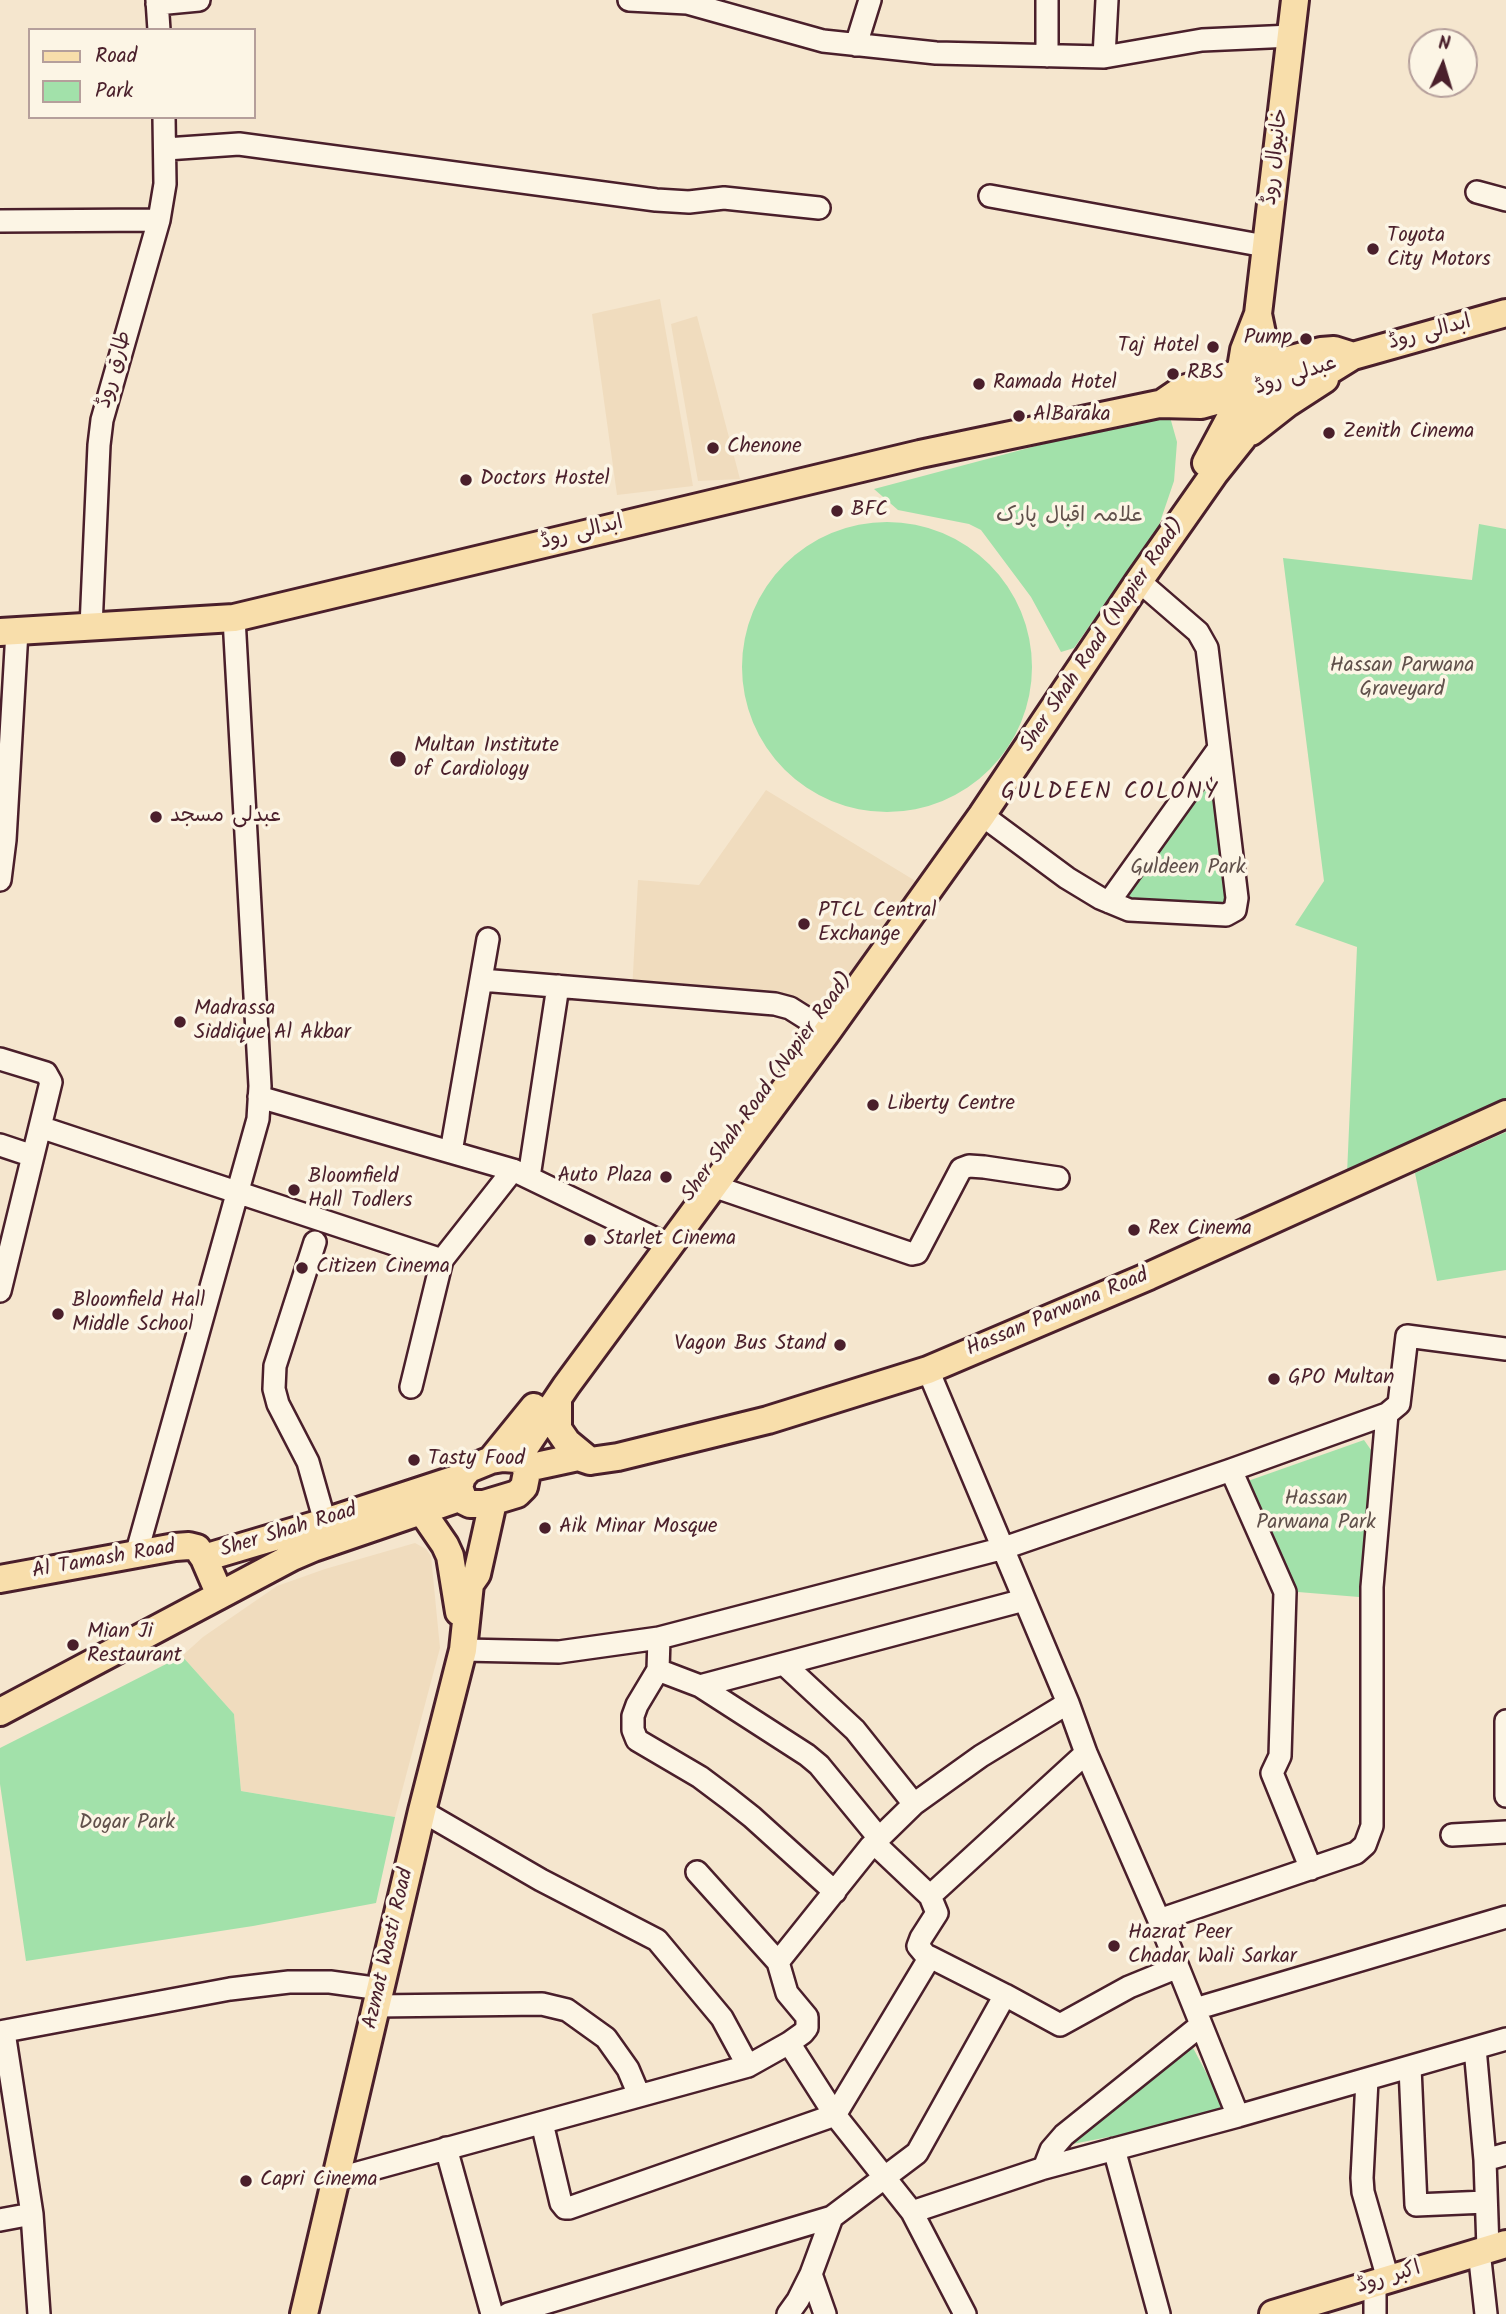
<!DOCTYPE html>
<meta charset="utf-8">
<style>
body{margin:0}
#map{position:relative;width:1506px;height:2314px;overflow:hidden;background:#f5e6ce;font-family:Kalam,sans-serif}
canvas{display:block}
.legend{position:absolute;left:28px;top:28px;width:228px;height:91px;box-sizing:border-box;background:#fcf5e5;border:2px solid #b59f9b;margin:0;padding:9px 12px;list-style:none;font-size:21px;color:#4a1f2b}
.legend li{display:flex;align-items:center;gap:14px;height:35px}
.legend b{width:35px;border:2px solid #b59f9b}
.north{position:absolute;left:1408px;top:28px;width:70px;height:70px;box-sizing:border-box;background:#fcf5e5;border:2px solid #b59f9b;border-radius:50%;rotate:4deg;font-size:19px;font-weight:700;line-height:28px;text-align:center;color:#4a1f2b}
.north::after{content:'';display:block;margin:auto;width:24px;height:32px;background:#4a1f2b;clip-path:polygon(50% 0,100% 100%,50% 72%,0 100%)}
</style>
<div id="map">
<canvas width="1506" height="2314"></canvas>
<ul class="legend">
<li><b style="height:9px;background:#f8deab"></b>Road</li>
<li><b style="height:19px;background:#a2e1aa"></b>Park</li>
</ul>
<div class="north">N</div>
</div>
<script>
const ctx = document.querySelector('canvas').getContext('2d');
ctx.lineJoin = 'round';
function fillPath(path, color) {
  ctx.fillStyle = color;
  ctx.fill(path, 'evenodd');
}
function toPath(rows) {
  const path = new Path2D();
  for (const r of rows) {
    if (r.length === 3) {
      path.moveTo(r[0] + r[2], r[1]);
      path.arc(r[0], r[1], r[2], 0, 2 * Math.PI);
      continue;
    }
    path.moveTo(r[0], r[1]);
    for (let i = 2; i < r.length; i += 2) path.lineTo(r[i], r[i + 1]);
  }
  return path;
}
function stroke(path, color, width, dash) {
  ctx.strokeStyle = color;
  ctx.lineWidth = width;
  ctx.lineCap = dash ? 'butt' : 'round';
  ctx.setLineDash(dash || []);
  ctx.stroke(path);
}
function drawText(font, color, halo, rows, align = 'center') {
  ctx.font = font + ' Kalam,"Playpen Sans Arabic",sans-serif';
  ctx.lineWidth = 7;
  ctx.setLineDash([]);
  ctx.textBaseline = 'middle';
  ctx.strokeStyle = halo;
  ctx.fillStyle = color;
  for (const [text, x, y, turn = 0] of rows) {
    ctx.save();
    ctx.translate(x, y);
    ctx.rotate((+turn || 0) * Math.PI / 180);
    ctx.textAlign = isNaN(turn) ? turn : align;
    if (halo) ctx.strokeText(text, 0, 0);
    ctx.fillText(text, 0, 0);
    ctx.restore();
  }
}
fillPath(toPath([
 [660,299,693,486,617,495,592,314],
 [697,316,740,479,698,481,671,324],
 [766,790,927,888,822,1029,775,1004,632,992,638,880,699,885],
 [415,1543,426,1549,431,1556,440,1648,395,1817,241,1791,234,1714,182,1656,203,1637,277,1586,325,1569]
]), '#f0dcbe');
fillPath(toPath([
 [1149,416,1170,417,1177,442,1174,481,1158,528,1074,648,1061,652,1031,597,981,530,969,524,898,510,874,489],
 [887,667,145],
 [1479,524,1506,529,1506,1099,1347,1174,1357,947,1295,925,1324,881,1283,558,1472,580],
 [1219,748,1236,906,1109,902],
 [1506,1132,1506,1270,1437,1281,1415,1173],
 [1364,1440,1376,1457,1359,1597,1298,1592,1245,1482],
 [182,1656,234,1714,241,1791,395,1817,376,1903,253,1926,26,1961,0,1784,0,1748],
 [1191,2044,1228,2114,1062,2146]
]), '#a2e1aa');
const minor = toPath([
 [157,0,159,30],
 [629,0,687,3,823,41,936,53,1104,57,1202,40,1292,36],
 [1047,0,1047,56],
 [157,4,199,0],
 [856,45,870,0],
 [1104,57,1107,0],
 [166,149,239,144,656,200,689,202,724,198,819,208],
 [1477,192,1506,200],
 [990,196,1265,246],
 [0,221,159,220],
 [91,627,99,445,102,420,159,220,165,184,164,117],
 [982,815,1067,878,1100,898,1129,910,1226,915,1235,910,1237,898,1207,648,1198,632,1139,581],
 [0,880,5,840,17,631],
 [1109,902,1219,748],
 [481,980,775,1004,790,1008,817,1025],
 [0,1059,46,1073,51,1082,0,1291],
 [259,1097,513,1170,658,1240],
 [40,1127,442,1260],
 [0,1145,33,1156],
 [451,1152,488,939],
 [529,1177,558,986],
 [713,1186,912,1254,917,1253,961,1169,969,1166,984,1167,1058,1178],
 [315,1242,275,1366,274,1389,278,1404,308,1462,325,1522],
 [411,1387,442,1260,513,1170],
 [1231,1470,1285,1592,1280,1756,1272,1773,1311,1869],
 [136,1555,258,1119,260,1086,234,618],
 [659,1638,658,1670,637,1705,633,1716,633,1730,637,1740,700,1777,728,1798,752,1817,835,1892],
 [463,1650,559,1652,659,1638,1004,1548,1231,1470,1387,1414],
 [784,1664,855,1730,914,1804],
 [658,1670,700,1686,807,1755,819,1765,879,1838],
 [700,1686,1024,1600],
 [1506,1721,1506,1796],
 [422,1811,541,1880,657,1940,722,2018,748,2066],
 [1452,1835,1506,1832],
 [874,1843,930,1896],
 [697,1872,778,1962,870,1847,914,1804,981,1756,1068,1703],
 [1159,1920,1356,1853,1365,1845,1372,1826,1372,1587,1387,1414,1399,1404,1407,1336,1506,1349],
 [928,1958,918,1946,921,1938,937,1913,930,1896,1086,1753],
 [376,2006,542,2004,567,2010,606,2038,628,2069,639,2095],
 [1195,2009,1506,1917],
 [0,2032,230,1989,289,1982,330,1982,381,1989],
 [789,2043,835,2115,912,2212,965,2314],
 [1475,2048,1485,2160,1488,2249],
 [1410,2067,1416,2205,1486,2202],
 [1367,2080,1362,2178,1363,2192,1388,2279],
 [1238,2116,1506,2039],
 [542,2123,561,2203,565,2208,569,2208,835,2115,930,1957,1005,1995],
 [446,2148,492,2314],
 [1114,2149,1159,2314],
 [1485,2160,1506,2154],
 [1044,2168,1051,2150,1064,2135,1201,2025],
 [336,2179,748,2066,789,2043,803,2033,807,2028,807,2017,787,1993,778,1962],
 [912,2212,1044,2168,1238,2116,1159,1920,1086,1753,1068,1703,928,1370],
 [32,2214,39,2314],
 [0,2220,32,2214,4,2032],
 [1479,2251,1486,2314],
 [811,2274,825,2314],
 [508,2314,832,2217],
 [788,2314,798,2300,811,2274,832,2217,917,2153,1005,1995,1060,2025,1129,1987,1178,1967],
 [1375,2314,1375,2283]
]);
const major = toPath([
 [1161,404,1183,389,1200,384,1321,351,1334,350,1353,356],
 [1251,432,1288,403,1325,379],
 [1206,463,1229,420,1236,399,1244,350,1258,314],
 [0,632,234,618,920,454,1159,404,1201,405,1332,369,1353,356,1506,313],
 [558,1399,558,1429,567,1442,590,1461],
 [517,1459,566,1386,827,1032,982,815,1139,581,1214,474,1242,439,1262,402,1265,388,1265,348,1258,314,1295,0],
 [491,1460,534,1407],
 [527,1468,578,1457,590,1461,618,1457,768,1420,928,1370,1149,1276,1506,1114],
 [421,1510,445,1545,450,1556,459,1612],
 [0,1579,175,1547,189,1546,197,1548,204,1558],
 [220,1595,204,1558,325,1522,462,1477,469,1469,491,1460,503,1458,517,1459,524,1464,527,1472,524,1487,517,1494,484,1504,470,1504,464,1501,459,1487,462,1477],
 [0,1712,292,1557,313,1548,462,1497],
 [304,2314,422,1811,463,1650,470,1584,477,1574,493,1502],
 [1273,2314,1506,2244]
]);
stroke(minor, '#4a1f2b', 26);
stroke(major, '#4a1f2b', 32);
stroke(minor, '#fcf5e5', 21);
stroke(major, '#f8deab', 26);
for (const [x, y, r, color] of [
 [1373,249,7,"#4a1f2b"],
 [1306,339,7,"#4a1f2b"],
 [1213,347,7,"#4a1f2b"],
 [1173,374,7,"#4a1f2b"],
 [979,384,7,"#4a1f2b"],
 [1019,416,7,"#4a1f2b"],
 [1329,433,7,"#4a1f2b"],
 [713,448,7,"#4a1f2b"],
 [466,480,7,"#4a1f2b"],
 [837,511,7,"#4a1f2b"],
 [398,759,9,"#4a1f2b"],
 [156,817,7,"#4a1f2b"],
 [804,924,7,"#4a1f2b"],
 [180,1022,7,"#4a1f2b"],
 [873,1105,7,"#4a1f2b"],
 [666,1177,7,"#4a1f2b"],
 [294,1190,7,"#4a1f2b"],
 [1134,1230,7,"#4a1f2b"],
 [590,1240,7,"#4a1f2b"],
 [302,1268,7,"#4a1f2b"],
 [58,1314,7,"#4a1f2b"],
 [840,1345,7,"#4a1f2b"],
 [1274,1379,7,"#4a1f2b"],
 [414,1460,7,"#4a1f2b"],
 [545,1528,7,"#4a1f2b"],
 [73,1645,7,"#4a1f2b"],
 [1114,1946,7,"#4a1f2b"],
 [246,2181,7,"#4a1f2b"]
]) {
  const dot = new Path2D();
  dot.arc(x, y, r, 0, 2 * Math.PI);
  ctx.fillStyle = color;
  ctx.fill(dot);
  stroke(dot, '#fcf5e5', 2.5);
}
drawText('21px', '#4a1f2b', '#fcf5e5', [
 ["خانیوال روڈ",1277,157,-83],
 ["ابدالی روڈ",1430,334,-15],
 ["طارق روڈ",116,370,-74],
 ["عبدلی روڈ",1296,377,-18],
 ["ابدالی روڈ",582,534,-14],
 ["Sher Shah Road (Napier Road)",1104,636,-56],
 ["Sher Shah Road (Napier Road)",769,1088,-54],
 ["Hassan Parwana Road",1058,1314,-23],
 ["Sher Shah Road",289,1532,-17],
 ["Al Tamash Road",104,1561,-10],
 ["Azmat Wasti Road",390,1949,-77],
 ["اکبر روڈ",1389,2279,-17]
]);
drawText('21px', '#4a1f2b', '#fcf5e5', [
 ["Toyota",1387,237],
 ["City Motors",1387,261],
 ["Pump",1292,339,"right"],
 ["Taj Hotel",1199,347,"right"],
 ["RBS",1187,374],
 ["Ramada Hotel",993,384],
 ["AlBaraka",1033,416],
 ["Zenith Cinema",1343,433],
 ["Chenone",727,448],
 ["Doctors Hostel",480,480],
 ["BFC",851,511],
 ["Multan Institute",414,747],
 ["of Cardiology",414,771],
 ["عبدلی مسجد",170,817],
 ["PTCL Central",818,912],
 ["Exchange",818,936],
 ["Madrassa",194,1010],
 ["Siddique Al Akbar",194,1034],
 ["Liberty Centre",887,1105],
 ["Auto Plaza",652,1177,"right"],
 ["Bloomfield",308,1178],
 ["Hall Todlers",308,1202],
 ["Rex Cinema",1148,1230],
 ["Starlet Cinema",604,1240],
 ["Citizen Cinema",316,1268],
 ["Bloomfield Hall",72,1302],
 ["Middle School",72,1326],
 ["Vagon Bus Stand",826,1345,"right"],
 ["GPO Multan",1288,1379],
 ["Tasty Food",428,1460],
 ["Aik Minar Mosque",559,1528],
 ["Mian Ji",87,1633],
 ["Restaurant",87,1657],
 ["Hazrat Peer",1128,1934],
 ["Chadar Wali Sarkar",1128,1958],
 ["Capri Cinema",260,2181]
], 'left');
drawText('21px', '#60504b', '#fcf5e5', [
 ["علامہ اقبال پارک",1070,517],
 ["Hassan Parwana",1402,667],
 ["Graveyard",1402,691],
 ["Guldeen Park",1188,869],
 ["Hassan",1316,1500],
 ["Parwana Park",1316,1524],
 ["Dogar Park",127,1824]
]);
ctx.letterSpacing = '2px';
drawText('23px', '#4a1f2b', '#fcf5e5', [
 ["GULDEEN COLONY",1110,794]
]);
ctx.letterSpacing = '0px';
</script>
